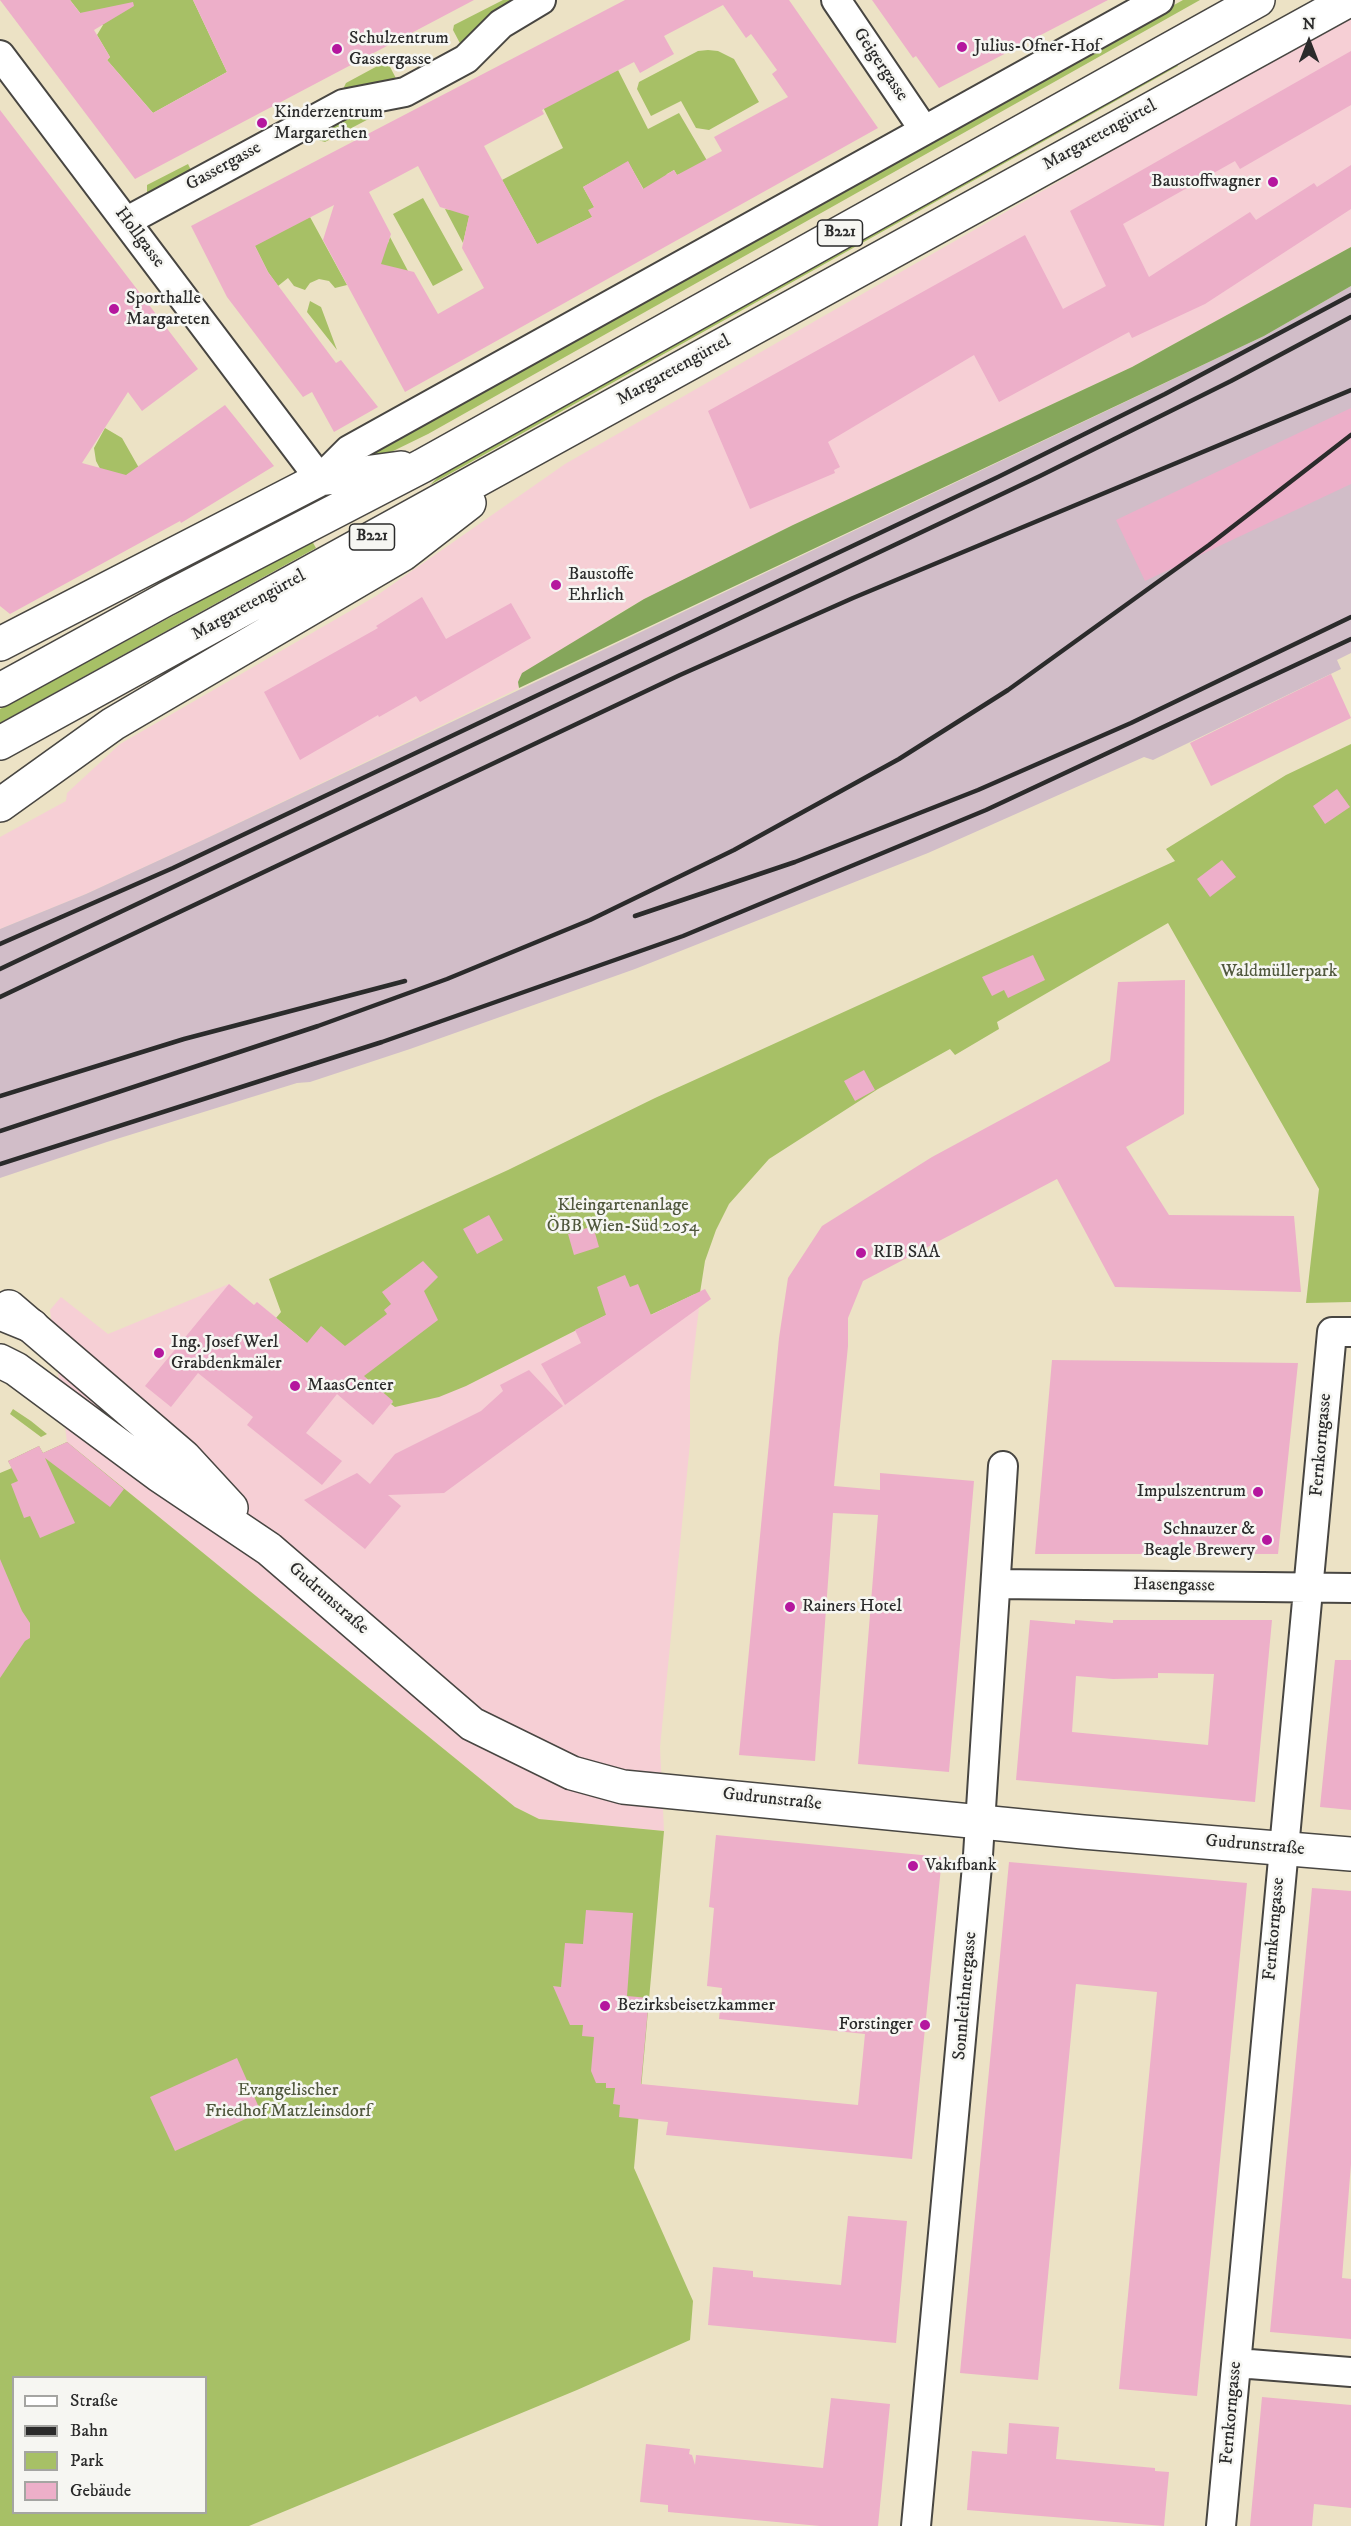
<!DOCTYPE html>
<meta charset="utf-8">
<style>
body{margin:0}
#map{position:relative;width:1351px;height:2526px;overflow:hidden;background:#ece2c5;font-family:"IM FELL DW Pica",serif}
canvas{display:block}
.legend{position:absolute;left:12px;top:2376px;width:195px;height:138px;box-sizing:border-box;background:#f6f6f2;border:2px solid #a5a5a2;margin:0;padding:8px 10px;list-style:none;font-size:18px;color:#2b2b2b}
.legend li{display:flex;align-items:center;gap:12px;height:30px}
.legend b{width:30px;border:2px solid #a5a5a2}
.north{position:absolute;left:1279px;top:12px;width:60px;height:60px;-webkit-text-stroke:4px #f6f6f2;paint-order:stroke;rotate:0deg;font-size:16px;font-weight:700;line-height:24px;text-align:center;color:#2b2b2b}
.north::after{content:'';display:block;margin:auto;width:21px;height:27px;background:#2b2b2b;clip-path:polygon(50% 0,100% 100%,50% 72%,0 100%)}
</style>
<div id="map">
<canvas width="1351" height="2526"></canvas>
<ul class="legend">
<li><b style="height:8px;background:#fff"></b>Straße</li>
<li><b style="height:8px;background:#2b2b2b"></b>Bahn</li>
<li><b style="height:16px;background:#a7c066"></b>Park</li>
<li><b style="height:16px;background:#edafc9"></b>Gebäude</li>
</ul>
<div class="north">N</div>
</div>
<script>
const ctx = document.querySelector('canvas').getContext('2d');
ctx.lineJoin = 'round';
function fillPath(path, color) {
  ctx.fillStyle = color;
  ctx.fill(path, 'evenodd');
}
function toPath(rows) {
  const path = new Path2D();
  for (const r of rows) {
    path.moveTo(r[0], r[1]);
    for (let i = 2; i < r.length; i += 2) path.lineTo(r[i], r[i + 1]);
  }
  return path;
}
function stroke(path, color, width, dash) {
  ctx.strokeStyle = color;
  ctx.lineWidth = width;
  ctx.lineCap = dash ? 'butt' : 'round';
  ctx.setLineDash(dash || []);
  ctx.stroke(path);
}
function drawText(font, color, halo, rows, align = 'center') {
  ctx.font = font + ' "IM FELL DW Pica",serif';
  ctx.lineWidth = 5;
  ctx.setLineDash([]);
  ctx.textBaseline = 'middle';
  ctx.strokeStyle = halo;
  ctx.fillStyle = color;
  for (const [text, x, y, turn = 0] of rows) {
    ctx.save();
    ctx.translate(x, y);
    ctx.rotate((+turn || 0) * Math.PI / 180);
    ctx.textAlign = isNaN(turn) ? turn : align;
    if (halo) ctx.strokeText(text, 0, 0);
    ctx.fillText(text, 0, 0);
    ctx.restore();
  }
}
fillPath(toPath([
 [1351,19,1351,247,1132,367,793,525,644,599,618,614,518,682,519,688,203,840,86,894,0,929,0,837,66,801,67,793,120,744,376,596,565,464,1149,130],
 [229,1284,254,1305,257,1302,350,1378,466,1386,620,1308,629,1325,696,1293,699,1308,690,1382,690,1443,660,1747,664,1831,539,1819,515,1807,67,1442,50,1310,61,1297,108,1334]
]), '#f6cfd5');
fillPath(toPath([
 [1351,286,1351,653,1337,660,1341,669,1153,760,1144,757,928,853,635,969,410,1049,310,1082,297,1083,107,1142,0,1178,0,929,86,894,203,840,1264,336]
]), '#d1bdc8');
fillPath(toPath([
 [70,0,193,0,227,72,153,113,107,60,110,57,97,35,103,25,81,14],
 [503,0,522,0,463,49,453,30,454,25],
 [1183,0,1200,0,428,434,387,454,355,463,422,418,432,420],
 [708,50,718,51,734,59,759,102,709,130,696,128,681,101,651,116,637,89,639,82,698,51],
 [1175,61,1178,66,430,485,443,472],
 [383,63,389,65,399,84,347,95,343,89,346,83],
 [618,70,648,129,679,113,709,164,677,175,674,170,667,174,651,202,628,162,583,187,598,214,568,229,571,234,544,257,502,180,563,148,541,103],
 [377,105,380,113,325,142,318,140,314,131],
 [188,164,191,170,190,175,153,195,147,193,147,185],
 [474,196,463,243,445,209,451,210],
 [423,198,463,270,433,286,393,214],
 [310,217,347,285,335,288,329,281,319,279,310,283,305,290,294,286,288,278,278,286,268,272,253,242],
 [390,237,408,271,378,284,364,255,388,243],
 [310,301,321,307,337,350,307,312],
 [105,428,122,438,139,468,122,478,104,476,96,461,94,448],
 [312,541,316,548,0,723,0,709],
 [1351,744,1351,1302,1306,1303,1319,1189,1168,923,997,1022,999,1029,955,1055,950,1049,878,1089,769,1159,729,1204,716,1230,705,1261,699,1299,695,1294,629,1325,620,1308,466,1386,439,1397,395,1407,391,1404,393,1402,350,1378,276,1318,281,1312,269,1279,508,1170,655,1098,1175,861,1166,849,1286,775],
 [13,1409,31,1421,47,1434,41,1437,10,1414],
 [67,1442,515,1807,539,1819,664,1831,634,2168,693,2301,690,2340,577,2390,249,2526,0,2526,0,1473,12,1468,8,1461,39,1446,43,1453],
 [14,2378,206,2378,206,2512,14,2512]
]), '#a7c066');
fillPath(toPath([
 [1351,247,1351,286,1264,336,519,688,518,682,522,673,644,599,793,525,1132,367]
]), '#85a65b');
fillPath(toPath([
 [0,0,70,0,80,13,133,2,134,6,94,30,110,57,107,60,153,113,227,72,193,0,474,0,135,179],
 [625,0,789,0,878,128,405,392,323,240,334,205,255,246,268,272,336,363,341,360,378,407,334,432,312,392,303,397,227,297,191,226],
 [723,5,746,38,751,34,777,70,772,74,788,97,714,137,722,151,677,175,674,170,643,189,628,161,583,187,594,207,588,210,592,217,537,244,484,146,544,114,542,110,634,62,640,73,674,54,664,36],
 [418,166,440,207,469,216,462,248,484,288,438,314,414,272,381,264,391,234,369,192],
 [872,0,1108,0,939,88,916,56,913,58],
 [1351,51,1351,105,1240,169,1235,161,1123,224,1149,277,1250,212,1256,220,1314,183,1317,187,1351,165,1351,209,1205,304,1132,338,1129,332,999,402,974,355,828,442,840,467,834,470,835,473,750,509,708,411,1025,235,1063,309,1106,286,1070,211],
 [0,110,198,369,142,411,128,392,82,463,126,475,225,405,274,466,181,523,180,521,10,614,0,606],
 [1351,408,1351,484,1145,581,1116,520],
 [422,597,446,639,511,603,531,638,420,702,416,696,379,717,378,715,300,760,264,692,378,628,376,626],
 [1331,674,1351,718,1211,786,1190,743],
 [1337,789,1350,807,1325,824,1313,806],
 [1222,860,1236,877,1210,897,1197,879],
 [1033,955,1045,980,1008,998,1004,990,992,996,982,977],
 [1185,980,1184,1114,1126,1147,1169,1215,1294,1216,1301,1292,1115,1287,1057,1179,863,1281,848,1318,848,1346,834,1486,880,1490,880,1473,974,1481,949,1772,858,1764,878,1515,833,1513,815,1761,739,1755,779,1338,788,1278,822,1226,932,1157,1110,1061,1118,982],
 [864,1070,875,1090,855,1101,844,1081],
 [489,1215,503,1240,477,1254,463,1229],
 [593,1226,599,1247,574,1255,568,1234],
 [423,1261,438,1277,424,1291,438,1320,364,1376,393,1401,373,1425,337,1394,306,1433,342,1461,322,1485,247,1425,253,1417,198,1373,171,1407,145,1386,229,1284,254,1305,257,1302,307,1343,321,1326,345,1346,387,1314,384,1310,391,1304,382,1292],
 [625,1275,630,1287,638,1284,651,1315,705,1289,711,1299,565,1405,541,1364,581,1343,575,1330,606,1315,597,1287],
 [1052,1360,1298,1363,1278,1554,1035,1554],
 [529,1370,563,1406,444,1493,388,1495,401,1506,365,1549,304,1500,357,1473,370,1484,395,1454,481,1411,503,1391,500,1385],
 [67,1442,124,1489,110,1507,45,1458,75,1523,40,1538,30,1516,24,1518,11,1484,18,1481,8,1461,39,1446,43,1453],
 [0,1559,22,1611,30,1623,30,1638,25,1641,0,1678],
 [1030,1620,1075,1624,1075,1620,1113,1623,1113,1620,1272,1620,1255,1802,1016,1780],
 [1158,1673,1214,1674,1208,1745,1072,1732,1076,1676,1113,1679,1158,1678],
 [1335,1660,1351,1660,1351,1810,1320,1807],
 [716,1835,942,1857,912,2159,666,2135,668,2122,619,2117,620,2105,613,2104,615,2088,606,2088,606,2083,596,2083,591,2071,594,2037,582,2036,583,2025,570,2025,553,1986,561,1987,565,1943,583,1944,586,1910,633,1913,627,1996,649,1998,641,2084,858,2105,865,2034,719,2019,722,1988,707,1986,714,1908,709,1907],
 [1009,1862,1247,1883,1197,2396,1119,2389,1157,1992,1076,1984,1038,2380,960,2373],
 [1312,1888,1351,1891,1351,2164,1342,2278,1351,2279,1351,2339,1270,2332],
 [237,2058,261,2112,175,2151,150,2097],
 [848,2216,907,2221,896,2343,708,2325,713,2267,753,2271,753,2277,841,2285],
 [1262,2397,1351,2405,1351,2508,1314,2504,1312,2526,1250,2526],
 [831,2398,890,2404,878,2526,820,2526,668,2512,668,2505,640,2502,646,2444,690,2449,689,2454,692,2455,695,2465,696,2455,823,2468],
 [1009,2423,1059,2427,1056,2459,1155,2468,1155,2471,1169,2472,1164,2526,967,2510,972,2451,1007,2454]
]), '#edafc9');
const minor = toPath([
 [836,0,924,130],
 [0,55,320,479,349,450,1159,0],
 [127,221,343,104,405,92,466,59,501,24,541,0],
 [997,1584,1351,1588],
 [1237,2363,1351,2372],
 [916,2526,978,1855,1003,1466],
 [1221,2526,1332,1332,1351,1332]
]);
const secondary = toPath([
 [9,1307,184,1457,231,1508],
 [0,1361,16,1369,159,1475,269,1549,472,1724,572,1773,623,1787,1083,1832,1351,1854]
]);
const primary = toPath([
 [0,644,320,479,401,468],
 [0,690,166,599,422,466,1258,0],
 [0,743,1349,0],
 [0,805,113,724,403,554,469,503],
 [0,1313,32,1326]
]);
stroke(minor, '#484642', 32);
stroke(secondary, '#484642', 36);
stroke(primary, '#484642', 36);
stroke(minor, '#fff', 28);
stroke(secondary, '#fff', 33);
stroke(primary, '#fff', 33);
stroke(toPath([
 [635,916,795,862,978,790,1131,723,1351,617],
 [0,944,173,868,998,477,1165,394,1351,295],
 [0,969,1040,476,1231,381,1351,317],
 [0,997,680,675,853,598,1351,390],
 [0,1096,184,1039,405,981],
 [0,1131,318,1026,447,979,590,920,734,850,899,759,1008,690,1209,545,1351,435],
 [0,1164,382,1042,683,936,986,810,1351,639]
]), '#2b2b2b', 4.5);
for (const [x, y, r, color] of [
 [962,47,6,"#b5179e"],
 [337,49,6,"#b5179e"],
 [262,123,6,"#b5179e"],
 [1273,182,6,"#b5179e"],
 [114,309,6,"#b5179e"],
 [556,585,6,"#b5179e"],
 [861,1253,6,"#b5179e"],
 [159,1353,6,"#b5179e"],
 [295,1386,6,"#b5179e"],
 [1258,1492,6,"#b5179e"],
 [1267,1540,6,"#b5179e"],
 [790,1607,6,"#b5179e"],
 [913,1866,6,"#b5179e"],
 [605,2006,6,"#b5179e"],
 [925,2025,6,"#b5179e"]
]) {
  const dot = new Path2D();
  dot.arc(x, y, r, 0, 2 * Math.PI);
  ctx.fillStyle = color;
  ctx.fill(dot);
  stroke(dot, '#f6f6f2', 2);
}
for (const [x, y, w] of [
 [840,233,45],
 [372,537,45]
]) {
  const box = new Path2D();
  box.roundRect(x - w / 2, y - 13, w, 26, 4.5);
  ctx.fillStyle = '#f6f6f2';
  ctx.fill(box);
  stroke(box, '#2b2b2b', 1.5);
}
drawText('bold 16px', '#2b2b2b', null, [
 ["B221",840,233],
 ["B221",372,537]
]);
drawText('18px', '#2b2b2b', '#f6f6f2', [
 ["Schulzentrum",349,39],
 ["Gassergasse",349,60],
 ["Julius-Ofner-Hof",974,47],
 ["Kinderzentrum",274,113],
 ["Margarethen",274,134],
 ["Baustoffwagner",1261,182,"right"],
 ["Sporthalle",126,299],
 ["Margareten",126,320],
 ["Baustoffe",568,575],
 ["Ehrlich",568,596],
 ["RIB SAA",873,1253],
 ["Ing. Josef Werl",171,1343],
 ["Grabdenkmäler",171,1364],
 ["MaasCenter",307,1386],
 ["Impulszentrum",1246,1492,"right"],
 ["Schnauzer &",1255,1530,"right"],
 ["Beagle Brewery",1255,1551,"right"],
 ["Rainers Hotel",802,1607],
 ["Vakıfbank",925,1866],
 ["Bezirksbeisetzkammer",617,2006],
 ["Forstinger",913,2025,"right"]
], 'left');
drawText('18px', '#2b2b2b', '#f6f6f2', [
 ["Geigergasse",880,65,56],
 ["Margaretengürtel",1100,136,-29],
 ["Gassergasse",224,167,-29],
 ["Hollgasse",139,238,53],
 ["Margaretengürtel",674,371,-29],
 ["Margaretengürtel",249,606,-29],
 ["Fernkorngasse",1322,1445,-85],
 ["Hasengasse",1174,1586,1],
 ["Gudrunstraße",328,1599,41],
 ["Gudrunstraße",772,1800,6],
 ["Gudrunstraße",1255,1846,5],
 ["Fernkorngasse",1275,1929,-85],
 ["Sonnleithnergasse",966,1996,-85],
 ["Fernkorngasse",1232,2413,-85]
]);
drawText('18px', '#50583d', '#f6f6f2', [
 ["Waldmüllerpark",1279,972],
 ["Kleingartenanlage",623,1206],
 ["ÖBB Wien-Süd 2054",623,1227],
 ["Evangelischer",288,2091],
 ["Friedhof Matzleinsdorf",288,2112]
]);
</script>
